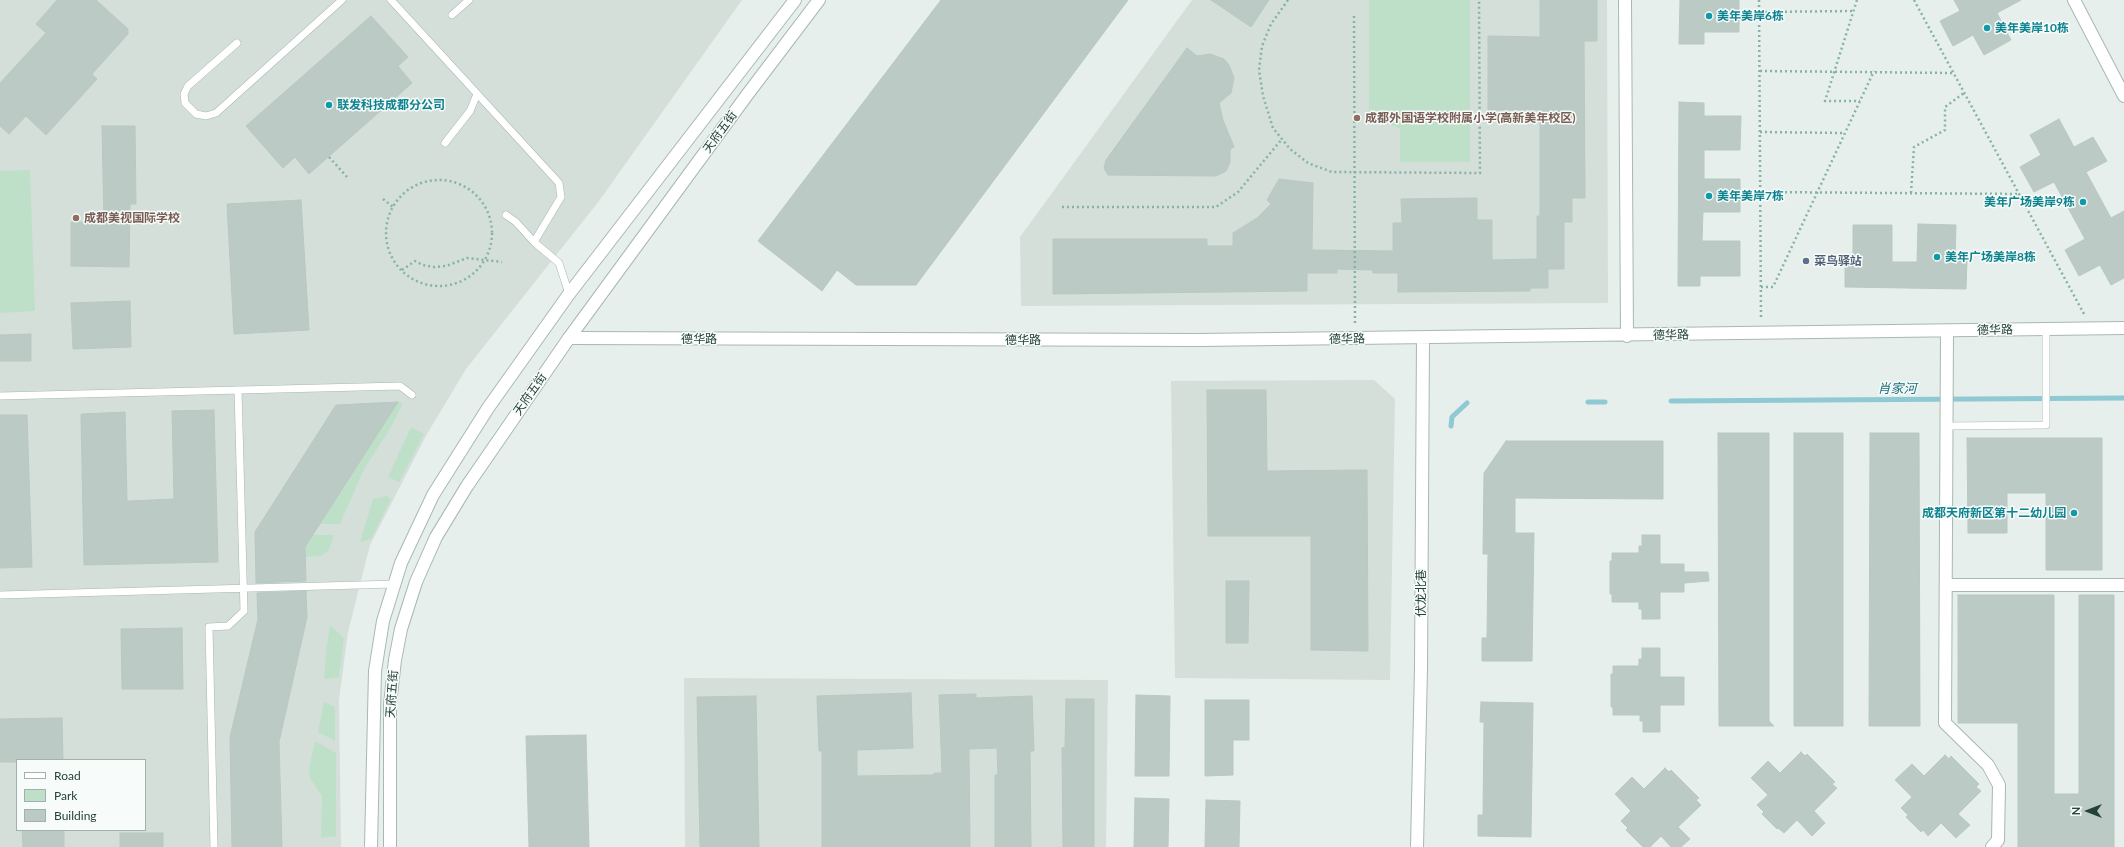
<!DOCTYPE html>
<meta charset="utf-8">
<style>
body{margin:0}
#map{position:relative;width:2124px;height:847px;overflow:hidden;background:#e6efeb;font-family:Lato,sans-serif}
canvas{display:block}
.legend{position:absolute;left:16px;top:759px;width:130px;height:72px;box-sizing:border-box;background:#f7fbf9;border:1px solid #a3b1ad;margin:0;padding:5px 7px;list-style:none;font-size:12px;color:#24423a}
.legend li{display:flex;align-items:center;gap:8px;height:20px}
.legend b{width:20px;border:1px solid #a3b1ad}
.north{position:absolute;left:2068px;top:791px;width:40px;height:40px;-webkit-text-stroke:3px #f7fbf9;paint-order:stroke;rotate:270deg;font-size:11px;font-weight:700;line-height:16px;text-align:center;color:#24423a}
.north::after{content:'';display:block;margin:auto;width:14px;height:18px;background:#24423a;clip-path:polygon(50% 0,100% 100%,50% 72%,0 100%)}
</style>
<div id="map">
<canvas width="2124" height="847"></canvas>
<ul class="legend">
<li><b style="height:5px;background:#fff"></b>Road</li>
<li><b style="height:11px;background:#bfe0c8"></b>Park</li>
<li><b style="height:11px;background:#bbcac4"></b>Building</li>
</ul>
<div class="north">N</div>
</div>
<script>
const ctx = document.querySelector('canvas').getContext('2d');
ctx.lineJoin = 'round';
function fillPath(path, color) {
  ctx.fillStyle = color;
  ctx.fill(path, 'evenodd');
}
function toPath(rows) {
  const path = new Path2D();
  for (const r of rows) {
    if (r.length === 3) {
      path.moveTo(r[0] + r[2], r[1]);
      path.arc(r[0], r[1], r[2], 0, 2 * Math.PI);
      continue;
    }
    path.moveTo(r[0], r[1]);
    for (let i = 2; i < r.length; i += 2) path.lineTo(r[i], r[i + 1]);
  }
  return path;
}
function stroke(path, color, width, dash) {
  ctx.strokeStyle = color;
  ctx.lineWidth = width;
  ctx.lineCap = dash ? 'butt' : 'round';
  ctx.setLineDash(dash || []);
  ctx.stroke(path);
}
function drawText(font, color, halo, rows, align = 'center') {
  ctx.font = font + ' Lato,"Noto Sans SC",sans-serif';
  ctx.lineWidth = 3;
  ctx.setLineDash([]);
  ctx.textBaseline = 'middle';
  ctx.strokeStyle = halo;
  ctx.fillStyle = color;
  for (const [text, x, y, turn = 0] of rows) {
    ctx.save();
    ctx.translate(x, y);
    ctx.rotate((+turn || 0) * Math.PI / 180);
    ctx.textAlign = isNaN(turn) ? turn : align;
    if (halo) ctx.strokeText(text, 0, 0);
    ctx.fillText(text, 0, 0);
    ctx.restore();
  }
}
fillPath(toPath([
 [0,0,742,0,599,201,466,369,427,434,370,545,348,632,339,700,341,847,0,847],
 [17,760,145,760,145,830,17,830],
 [1192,0,1607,0,1608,303,1021,306,1020,237],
 [1374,380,1395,399,1390,680,1175,678,1171,381],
 [684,678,1108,680,1106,847,685,847]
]), '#d4dfda');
fillPath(toPath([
 [1369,0,1470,0,1470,162,1400,162,1400,129,1369,114],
 [30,170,35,311,0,313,0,171],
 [398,402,403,403,390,429,364,469,340,524,320,524],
 [411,427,424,434,399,482,388,477],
 [387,496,391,499,371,539,360,542,373,499],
 [312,535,334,535,329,550,321,556,305,557,305,547],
 [330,625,344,638,339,677,324,679,326,653],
 [324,702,335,707,335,741,318,732],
 [315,741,336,753,336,836,321,838,322,796,310,778,309,768]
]), '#bfe0c8');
stroke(toPath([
 [1671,401,2124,398],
 [1588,402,1605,402],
 [1451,426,1452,417,1467,403]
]), '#8ec9d4', 5);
const building = toPath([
 [57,0,96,0,128,29,128,34,92,74,97,79,46,135,26,116,9,134,0,126,0,83,46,33,36,24,57,0],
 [941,0,1128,0,916,285,856,285,837,270,822,291,758,241,941,0],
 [1211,0,1269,0,1251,27,1211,0],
 [1540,0,1597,0,1597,41,1584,41,1585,198,1572,198,1572,222,1564,222,1564,269,1548,269,1548,288,1530,288,1530,291,1398,292,1398,273,1373,273,1373,270,1337,269,1337,273,1307,273,1307,291,1053,294,1053,239,1207,239,1207,246,1233,246,1233,233,1257,218,1271,204,1267,200,1279,179,1313,183,1312,250,1393,251,1393,223,1402,223,1401,199,1477,198,1477,220,1492,220,1492,260,1537,259,1537,216,1540,216,1540,110,1488,110,1488,36,1540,37,1540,0],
 [1680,0,1739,0,1739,32,1704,32,1704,44,1679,44,1680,0],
 [1954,0,2021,0,1997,13,2011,40,1984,55,1973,35,1953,46,1940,21,1960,11,1954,0],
 [371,16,408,57,398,66,412,83,309,174,295,157,283,168,246,126,371,16],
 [1187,48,1197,56,1210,54,1224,59,1229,65,1234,78,1231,93,1219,103,1223,120,1234,147,1230,149,1230,162,1226,171,1216,176,1108,175,1104,168,1106,160,1187,48],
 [1679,102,1704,103,1704,116,1741,116,1740,150,1704,150,1704,179,1740,179,1740,212,1703,212,1702,241,1740,241,1740,276,1700,276,1700,286,1678,286,1679,102],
 [2059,119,2074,147,2093,137,2107,161,2086,172,2111,218,2124,211,2124,278,2111,285,2100,265,2079,276,2065,250,2085,239,2054,182,2034,192,2020,167,2041,155,2030,135,2059,119],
 [102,126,135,126,136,204,130,204,129,267,71,266,71,222,104,222,102,126],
 [301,200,309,330,234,334,227,204,301,200],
 [1918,224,1956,225,1955,261,1967,261,1966,289,1845,287,1845,261,1853,261,1853,225,1892,225,1892,262,1917,262,1918,224],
 [130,301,131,347,73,349,71,303,130,301],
 [31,334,31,361,0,361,0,335,31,334],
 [1207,390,1266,390,1267,471,1367,470,1368,651,1311,650,1311,536,1208,536,1207,390],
 [398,402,305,547,306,581,256,583,255,532,336,405,398,402],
 [214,410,218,562,84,565,81,414,125,412,127,501,174,499,172,411,214,410],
 [0,415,27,415,32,567,0,568,0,415],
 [1718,433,1769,433,1769,721,1774,726,1719,726,1718,433],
 [1794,433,1843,433,1843,726,1794,726,1794,433],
 [1870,433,1919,433,1920,726,1869,726,1870,433],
 [1967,438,2102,438,2102,570,2046,570,2046,493,2007,493,2007,533,1968,533,1967,438],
 [1506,441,1663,441,1663,499,1515,498,1515,533,1534,533,1532,661,1482,661,1482,638,1487,638,1488,554,1483,554,1484,473,1506,441],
 [1642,535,1660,535,1660,564,1684,564,1684,572,1708,572,1709,581,1684,583,1684,592,1660,592,1660,619,1642,619,1642,609,1639,609,1639,602,1612,602,1612,594,1610,594,1610,561,1612,561,1612,553,1639,553,1639,546,1642,546,1642,535],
 [1226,581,1249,581,1248,643,1226,643,1226,581],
 [306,591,307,617,279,742,282,847,232,847,230,737,258,619,257,593,306,591],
 [1958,595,2054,595,2054,794,2079,794,2079,595,2114,595,2114,847,2018,847,2018,723,1958,723,1958,595],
 [182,628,183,689,122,689,121,629,182,628],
 [1642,648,1660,648,1660,677,1684,677,1684,705,1660,705,1660,732,1643,732,1643,721,1640,721,1640,715,1613,715,1613,707,1611,707,1611,674,1613,674,1613,666,1639,666,1639,659,1642,659,1642,648],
 [911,693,913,748,857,750,857,776,934,775,934,773,942,773,939,695,976,694,976,698,1032,696,1034,751,1030,751,1031,847,995,847,995,775,998,775,997,748,969,749,970,847,822,847,822,751,819,751,817,696,911,693],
 [1136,695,1170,696,1169,776,1135,776,1136,695],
 [756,696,759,847,700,847,697,697,756,696],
 [1066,699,1094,699,1094,847,1063,847,1062,748,1065,747,1066,699],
 [1205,700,1249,700,1249,740,1233,740,1233,775,1205,776,1205,700],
 [1481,702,1533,703,1531,837,1478,836,1478,815,1483,815,1484,722,1480,722,1481,702],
 [62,718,63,760,17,760,17,762,0,762,0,719,62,718],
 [586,735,589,847,529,847,526,736,586,735],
 [1801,752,1805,756,1807,754,1835,782,1832,784,1837,788,1814,811,1825,823,1812,836,1797,820,1784,833,1778,828,1777,829,1762,814,1764,812,1757,805,1768,795,1751,778,1768,761,1780,773,1801,752],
 [1945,755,1949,759,1951,756,1979,784,1976,787,1981,791,1958,814,1970,825,1956,838,1941,823,1928,836,1923,830,1921,832,1906,817,1908,815,1901,808,1912,797,1895,780,1912,764,1924,776,1945,755],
 [1665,768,1669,772,1671,770,1699,798,1696,800,1701,805,1678,827,1690,839,1681,847,1671,847,1661,836,1650,847,1643,847,1626,830,1628,828,1621,821,1631,811,1615,794,1632,777,1644,789,1665,768],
 [1135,798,1169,799,1168,847,1134,847,1135,798],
 [1206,800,1240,801,1239,847,1205,847,1206,800],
 [22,830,64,830,64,847,23,847,22,830],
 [120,833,163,833,163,847,120,847,120,833]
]);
fillPath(building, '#bbcac4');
stroke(building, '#b8c9c2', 1);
const service = toPath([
 [391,0,559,183,561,197,534,242,559,263,569,294],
 [452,15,469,0],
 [237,43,188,86,184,94,185,103,196,114,206,116,216,113,342,0],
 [445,143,470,111,477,94],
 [506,215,516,222,534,242],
 [0,396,400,386,412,395],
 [1947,426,2046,425,2046,329],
 [0,595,395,584],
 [214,847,209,627,228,626,244,611,238,390]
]);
const minor = toPath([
 [1625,0,1627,336],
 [1947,331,1945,723,1988,765,1999,785,1998,840,1992,847],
 [569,338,1199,340,2124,328],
 [1946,585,2124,585],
 [1417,847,1421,668,1423,338]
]);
const tertiary = toPath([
 [2074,0,2124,96],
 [371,847,375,671,383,621,401,563,433,495,488,408,569,294,795,0],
 [390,847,390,704,395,660,401,629,416,582,436,537,467,486,569,338,747,95,819,0]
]);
stroke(service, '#a8b8b2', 8);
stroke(minor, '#a8b8b2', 14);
stroke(tertiary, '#a8b8b2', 14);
stroke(toPath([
 [1288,0,1271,24,1262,46,1259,70,1263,96,1273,128,1290,149,1308,163,1332,172,1480,173,1479,0],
 [1759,0,1761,319],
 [1857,0,1825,101,1860,101],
 [1914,0,2084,314],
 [1760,12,1853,11],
 [1354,16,1355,324],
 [1760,71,1953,73],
 [1760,132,1845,133],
 [329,157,347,177],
 [439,233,53],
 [1760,192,2019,194],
 [1911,193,1914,147,1945,130,1945,107,1964,93],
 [383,199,393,207],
 [1062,207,1216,207,1238,192,1282,139],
 [402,270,415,261,423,265,434,267,446,266,467,258,502,262],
 [1761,287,1773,287,1874,71]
]), '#86b3a5', 2.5, [2, 3]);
stroke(service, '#fff', 7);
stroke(minor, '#fff', 12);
stroke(tertiary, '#fff', 12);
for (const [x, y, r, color] of [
 [1709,16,4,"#0f9aa8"],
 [1987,28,4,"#0f9aa8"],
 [329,105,4,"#0f9aa8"],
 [1357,118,4,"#8d6e63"],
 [1709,196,4,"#0f9aa8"],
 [2083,202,4,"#0f9aa8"],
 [76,218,4,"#8d6e63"],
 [1937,257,4,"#0f9aa8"],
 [1806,261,4,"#5c6f8a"],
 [2074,513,4,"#0f9aa8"]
]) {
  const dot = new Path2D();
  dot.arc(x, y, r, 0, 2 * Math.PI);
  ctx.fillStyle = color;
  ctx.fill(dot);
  stroke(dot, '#f7fbf9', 1.5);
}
drawText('bold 12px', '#0d838f', '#f7fbf9', [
 ["美年美岸6栋",1717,16],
 ["美年美岸10栋",1995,28],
 ["联发科技成都分公司",337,105],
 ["美年美岸7栋",1717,196],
 ["美年广场美岸9栋",2075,202,"right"],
 ["美年广场美岸8栋",1945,257],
 ["成都天府新区第十二幼儿园",2066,513,"right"]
], 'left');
drawText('bold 12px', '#785e54', '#f7fbf9', [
 ["成都外国语学校附属小学(高新美年校区)",1365,118],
 ["成都美视国际学校",84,218]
], 'left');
drawText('12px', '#24423a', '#f7fbf9', [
 ["天府五街",720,132,-54],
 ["德华路",1995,330,-1],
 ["德华路",1671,335,-1],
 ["德华路",699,339],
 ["德华路",1347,339,-1],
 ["德华路",1023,340],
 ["天府五街",530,394,-55],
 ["伏龙北巷",1421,593,-90],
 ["天府五街",392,694,-86]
]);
drawText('bold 12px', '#4e5e75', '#f7fbf9', [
 ["菜鸟驿站",1814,261]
], 'left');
drawText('italic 13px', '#1c6f80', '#f7fbf9', [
 ["肖家河",1897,389]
]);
</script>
